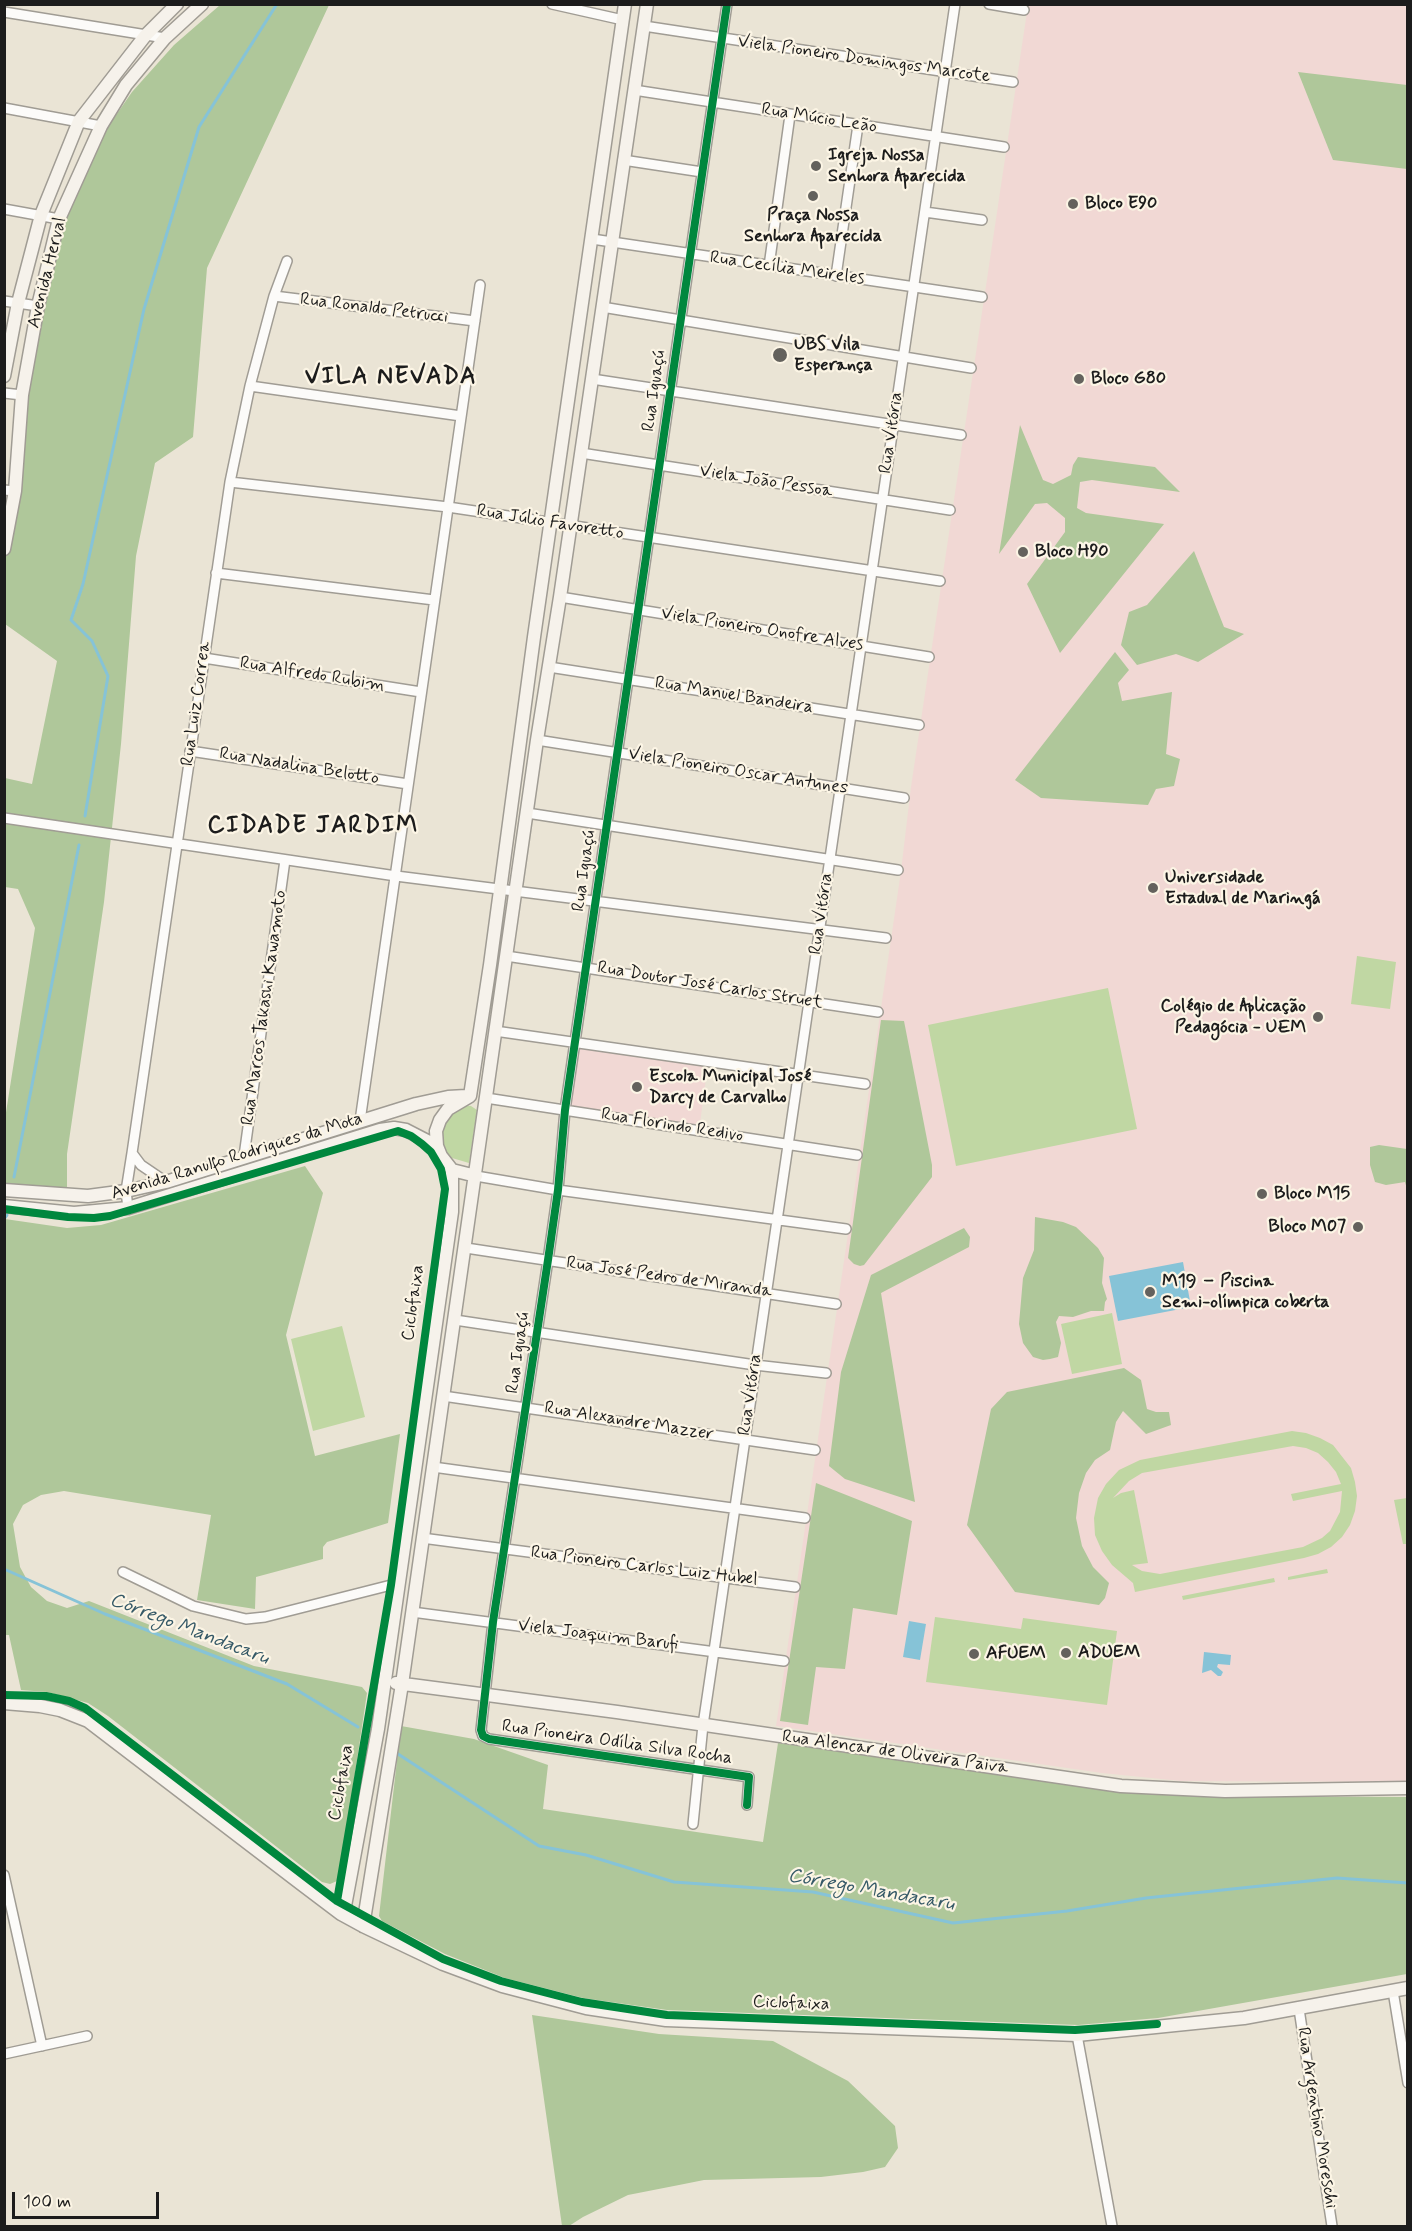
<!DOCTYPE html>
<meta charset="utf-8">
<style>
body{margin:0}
#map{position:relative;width:1412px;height:2231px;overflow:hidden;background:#eae4d5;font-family:Mynerve,sans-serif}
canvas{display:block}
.frame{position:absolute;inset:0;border:6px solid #1c1c1c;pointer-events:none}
.scale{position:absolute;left:12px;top:2192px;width:147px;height:27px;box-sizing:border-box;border:3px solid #1c1c1c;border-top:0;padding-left:8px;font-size:18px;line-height:21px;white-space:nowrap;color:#1c1c1c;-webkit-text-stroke:4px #fcf5e5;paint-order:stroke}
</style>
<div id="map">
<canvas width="1412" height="2231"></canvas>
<div class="frame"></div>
<div class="scale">100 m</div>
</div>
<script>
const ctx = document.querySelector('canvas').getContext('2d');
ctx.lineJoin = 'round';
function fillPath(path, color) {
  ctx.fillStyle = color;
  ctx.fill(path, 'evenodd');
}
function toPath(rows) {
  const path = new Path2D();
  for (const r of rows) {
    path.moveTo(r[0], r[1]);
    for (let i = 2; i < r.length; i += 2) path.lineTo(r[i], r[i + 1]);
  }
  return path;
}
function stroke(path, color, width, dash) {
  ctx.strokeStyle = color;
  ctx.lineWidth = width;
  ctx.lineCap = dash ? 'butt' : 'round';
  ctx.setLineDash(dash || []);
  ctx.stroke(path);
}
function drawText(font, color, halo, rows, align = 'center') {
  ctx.font = font + ' Mynerve,sans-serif';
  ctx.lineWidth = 4.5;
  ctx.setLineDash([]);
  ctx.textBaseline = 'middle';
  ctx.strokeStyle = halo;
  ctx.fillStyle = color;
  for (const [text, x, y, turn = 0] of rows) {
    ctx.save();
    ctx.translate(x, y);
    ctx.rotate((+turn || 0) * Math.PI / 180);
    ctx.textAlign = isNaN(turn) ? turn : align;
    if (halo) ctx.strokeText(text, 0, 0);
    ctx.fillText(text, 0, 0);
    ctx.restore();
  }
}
fillPath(toPath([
 [1028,5,1407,5,1407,1782,1181,1781,1102,1773,776,1726,901,871,911,787],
 [575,1043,708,1063,699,1131,565,1110]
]), '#f1d8d4');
fillPath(toPath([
 [1357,956,1396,962,1390,1009,1351,1004],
 [1108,988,1137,1129,956,1166,928,1025],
 [463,1105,471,1106,477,1110,469,1163,452,1158,447,1154,442,1141,443,1127,448,1116],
 [1112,1313,1122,1364,1072,1374,1061,1324],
 [342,1326,365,1417,313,1431,291,1339],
 [1292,1431,1306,1433,1320,1438,1333,1445,1351,1468,1355,1482,1357,1496,1355,1511,1350,1525,1342,1537,1331,1547,1318,1554,1304,1558,1135,1592,1133,1583,1112,1565,1102,1551,1095,1535,1094,1518,1098,1498,1106,1484,1119,1470,1140,1460],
 [1293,1446,1306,1448,1318,1453,1328,1462,1336,1472,1341,1484,1291,1494,1293,1501,1342,1491,1340,1512,1330,1531,1322,1538,1303,1547,1160,1574,1142,1571,1132,1565,1148,1563,1134,1490,1121,1493,1113,1498,1129,1481,1142,1473],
 [1407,1498,1407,1544,1403,1544,1394,1500],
 [1327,1569,1328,1573,1288,1580,1288,1577],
 [1274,1578,1275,1582,1183,1600,1182,1596],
 [935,1617,1021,1629,1023,1618,1117,1631,1107,1705,926,1682]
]), '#c0d7a3');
fillPath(toPath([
 [220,5,329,5,207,268,193,437,155,463,136,556,121,744,104,902,67,1154,67,1198,5,1190,4,1125,35,928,18,889,5,887,5,778,32,784,57,661,5,624,5,551,26,407,61,223,105,131,132,92,174,45],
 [1298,72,1407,85,1407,169,1333,160],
 [1020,425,1043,480,1053,484,1071,475,1073,465,1078,457,1155,467,1180,492,1092,480,1080,482,1077,508,1086,513,1164,524,1060,653,1027,584,1065,532,1065,518,1047,503,1035,504,999,554],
 [1194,551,1224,627,1244,634,1198,662,1176,654,1137,665,1121,645,1129,612,1147,605],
 [1115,652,1129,670,1118,683,1122,701,1172,692,1166,754,1180,759,1174,786,1156,789,1148,805,1041,798,1015,780],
 [881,1020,904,1021,932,1165,932,1177,864,1265,860,1266,854,1264,848,1258],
 [1379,1145,1407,1149,1407,1189,1405,1182,1386,1185,1375,1182,1370,1165,1370,1147],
 [305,1166,323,1193,286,1335,315,1456,400,1434,388,1523,327,1542,323,1547,323,1559,256,1577,255,1609,197,1600,211,1515,64,1491,41,1495,23,1505,13,1524,20,1567,31,1587,47,1601,67,1608,89,1601,254,1666,362,1687,367,1693,340,1874,337,1881,330,1884,322,1882,108,1716,88,1703,47,1692,21,1690,9,1635,4,1635,5,1219,67,1228,101,1225],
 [1035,1217,1063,1222,1076,1227,1098,1248,1104,1258,1102,1283,1107,1299,1105,1302,1104,1311,1091,1311,1073,1317,1059,1316,1056,1322,1061,1343,1058,1357,1050,1359,1043,1360,1033,1357,1023,1343,1019,1324,1023,1278,1034,1250],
 [964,1228,970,1237,969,1247,881,1293,915,1502,845,1479,829,1466,841,1372,871,1275],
 [1124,1368,1141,1380,1147,1409,1156,1412,1169,1412,1171,1425,1146,1434,1123,1411,1116,1422,1110,1450,1095,1460,1086,1473,1079,1493,1076,1518,1082,1546,1093,1567,1109,1583,1105,1598,1099,1605,1015,1592,967,1525,991,1409,1007,1392],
 [816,1483,912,1521,897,1615,853,1608,845,1669,816,1667,808,1725,780,1721],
 [401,1726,474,1739,548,1765,543,1809,763,1842,778,1743,1119,1792,1224,1796,1407,1797,1407,1974,1158,2018,1078,2025,667,2010,583,1998,505,1978,445,1954,382,1921,379,1916],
 [532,2015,659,2034,773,2041,848,2081,895,2126,898,2148,885,2167,863,2172,821,2177,704,2180,679,2185,628,2195,583,2217,569,2226,562,2226]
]), '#afc79a');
fillPath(toPath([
 [1183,1262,1191,1307,1118,1321,1109,1276],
 [909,1621,926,1624,920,1660,903,1657],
 [1204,1652,1231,1655,1230,1665,1218,1664,1217,1667,1223,1672,1221,1676,1218,1676,1211,1670,1202,1673]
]), '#86c3d7');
stroke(toPath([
 [85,816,108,676,92,641,71,620,83,584,144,309,199,127,277,4],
 [14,1177,79,845],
 [4,1219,7,1215],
 [4,1569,105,1614,287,1684,358,1727],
 [395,1752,539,1846,586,1855,674,1882,813,1892,953,1923,1067,1911,1146,1898,1337,1878,1408,1883]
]), '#86c3d7', 3);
const street = toPath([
 [552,4,623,20],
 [727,4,565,1110,558,1190,548,1260,493,1622,481,1730,483,1736,489,1739,749,1777,747,1805],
 [989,4,1024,10],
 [4,12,165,38],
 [644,26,1013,82],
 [634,90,1004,147],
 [4,108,101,126],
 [623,160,702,172],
 [4,209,59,219],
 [925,212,982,220],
 [592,239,982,297],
 [769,266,790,115],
 [836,276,858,125],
 [274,296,475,321],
 [4,301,38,306],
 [602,307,971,368],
 [592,379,961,435],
 [250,386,461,416],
 [4,393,22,395],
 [581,453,950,510],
 [230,482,448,507,940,581],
 [4,490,15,491],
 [216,573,434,600],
 [560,597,929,657],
 [204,658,421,692],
 [549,667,919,725],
 [537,740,904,798],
 [190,751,408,784],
 [527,813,898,870],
 [4,818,396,876,886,938],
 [506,956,878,1012],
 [495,1031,865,1084],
 [486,1098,857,1155],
 [360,1121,480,285],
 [132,1153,230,482,250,386,274,296,287,261],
 [244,1156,285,860],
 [476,1176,558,1190,846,1229],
 [128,1208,126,1191,132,1153,141,1165,166,1182],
 [466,1248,836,1304],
 [455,1320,755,1365,826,1373],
 [443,1396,815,1450],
 [433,1467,805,1518],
 [422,1538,795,1587],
 [123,1572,193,1606,246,1619,265,1617,399,1583],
 [412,1612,784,1661],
 [693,1824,703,1725,714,1651,955,4],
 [4,1875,42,2046],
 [1393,1991,1408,2083],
 [1299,2009,1332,2226],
 [1077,2035,1112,2226],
 [4,2054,87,2036]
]);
const secondary = toPath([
 [4,376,18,303,41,215,79,121,145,36,177,4],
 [4,549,15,491,22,395,38,306,59,219,101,126,126,85,165,38,202,4],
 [452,1170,476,1176],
 [4,1190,88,1196,126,1191,166,1182,416,1104,448,1097,466,1096],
 [4,1206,74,1213,128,1208,380,1130,394,1128,406,1130,437,1146],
 [396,1683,617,1712,1121,1786,1225,1791,1408,1788],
 [4,1703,40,1706,60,1710,88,1721,300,1883,341,1914,363,1926,443,1964,502,1986,586,2008,666,2020,1077,2035,1244,2018,1408,1988],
 [341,1914,345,1906,378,1729,452,1212,452,1170,441,1156,437,1146,436,1131,440,1120,448,1109,470,1096,490,965,534,637,625,4],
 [363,1926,402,1684,537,740,560,597,647,4]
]);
stroke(street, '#a09c94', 12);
stroke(secondary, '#a09c94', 15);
stroke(street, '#fcfbf9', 9);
stroke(secondary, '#f6f2eb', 12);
stroke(toPath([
 [727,4,565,1110,558,1190,548,1260,493,1622,481,1730,483,1736,489,1739,749,1777,747,1805],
 [4,1209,68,1217,94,1218,110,1216,398,1131,411,1136,422,1144,431,1152,441,1169,445,1189,391,1585,337,1901],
 [4,1695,46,1696,69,1701,85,1708,337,1901,443,1959,501,1981,582,2002,667,2015,1075,2030,1157,2024]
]), '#00873e', 8);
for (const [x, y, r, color] of [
 [816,166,6,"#64625d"],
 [813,196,6,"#64625d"],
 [1073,204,6,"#64625d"],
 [780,355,8,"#64625d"],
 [1079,379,6,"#64625d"],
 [1023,552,6,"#64625d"],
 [1153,888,6,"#64625d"],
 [1318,1017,6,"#64625d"],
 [637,1087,6,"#64625d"],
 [1262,1194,6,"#64625d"],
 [1358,1227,6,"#64625d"],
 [1150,1292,6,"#64625d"],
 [1066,1653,6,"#64625d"],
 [974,1654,6,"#64625d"]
]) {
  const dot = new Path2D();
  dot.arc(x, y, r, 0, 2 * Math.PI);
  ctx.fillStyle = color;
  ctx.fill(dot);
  stroke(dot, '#fcf5e5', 2);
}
drawText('18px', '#1c1c1c', '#fcf5e5', [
 ["Viela Pioneiro Domingos Marcote",864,60,8],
 ["Rua Múcio Leão",819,119,9],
 ["Rua Cecília Meireles",787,269,8],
 ["Avenida Herval",48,273,-76],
 ["Rua Ronaldo Petrucci",374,309,7],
 ["Rua Iguaçú",655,391,-82],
 ["Rua Vitória",892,433,-82],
 ["Viela João Pessoa",766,482,9],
 ["Rua Júlio Favoretto",550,523,9],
 ["Viela Pioneiro Onofre Alves",762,630,9],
 ["Rua Alfredo Rubim",312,675,9],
 ["Rua Manuel Bandeira",734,696,9],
 ["Rua Luiz Correa",197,704,-82],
 ["Rua Nadalina Belotto",299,767,9],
 ["Viela Pioneiro Oscar Antunes",738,772,9],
 ["Rua Iguaçú",585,871,-82],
 ["Rua Vitória",822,914,-82],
 ["Rua Doutor José Carlos Struet",710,986,9],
 ["Rua Marcos Takashi Kawamoto",265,1008,-82],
 ["Rua Florindo Redivo",672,1126,9],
 ["Avenida Ranulfo Rodrigues da Mota",237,1157,-17],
 ["Rua José Pedro de Miranda",669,1278,8],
 ["Ciclofaixa",414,1303,-82],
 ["Rua Iguaçú",519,1353,-82],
 ["Rua Vitória",751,1395,-82],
 ["Rua Alexandre Mazzer",629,1422,9],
 ["Rua Pioneiro Carlos Luiz Hubel",644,1567,7],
 ["Viela Joaquim Barufi",598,1636,7],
 ["Rua Pioneira Odília Silva Rocha",617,1743,8],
 ["Rua Alencar de Oliveira Paiva",895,1753,8],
 ["Ciclofaixa",342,1783,-80],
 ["Ciclofaixa",791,2004,2],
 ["Rua Argentino Moreschi",1316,2118,81]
]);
drawText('bold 18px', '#1c1c1c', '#fcf5e5', [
 ["Igreja Nossa",828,156],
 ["Senhora Aparecida",828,177],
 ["Bloco E90",1085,204],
 ["Praça Nossa",813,216,"center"],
 ["Senhora Aparecida",813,237,"center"],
 ["UBS Vila",794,345],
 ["Esperança",794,366],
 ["Bloco G80",1091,379],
 ["Bloco H90",1035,552],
 ["Universidade",1165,878],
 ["Estadual de Maringá",1165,899],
 ["Colégio de Aplicação",1306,1007,"right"],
 ["Pedagócia - UEM",1306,1028,"right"],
 ["Escola Municipal José",649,1077],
 ["Darcy de Carvalho",649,1098],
 ["Bloco M15",1274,1194],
 ["Bloco M07",1346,1227,"right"],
 ["M19 – Piscina",1162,1282],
 ["Semi-olímpica coberta",1162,1303],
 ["ADUEM",1078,1653],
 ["AFUEM",986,1654]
], 'left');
drawText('italic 20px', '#355967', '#fcf5e5', [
 ["Córrego Mandacaru",189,1630,21],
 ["Córrego Mandacaru",871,1891,10]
]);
ctx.letterSpacing = '1.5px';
drawText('bold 24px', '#1c1c1c', '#fcf5e5', [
 ["VILA NEVADA",391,378],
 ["CIDADE JARDIM",313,827]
]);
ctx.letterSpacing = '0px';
</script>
